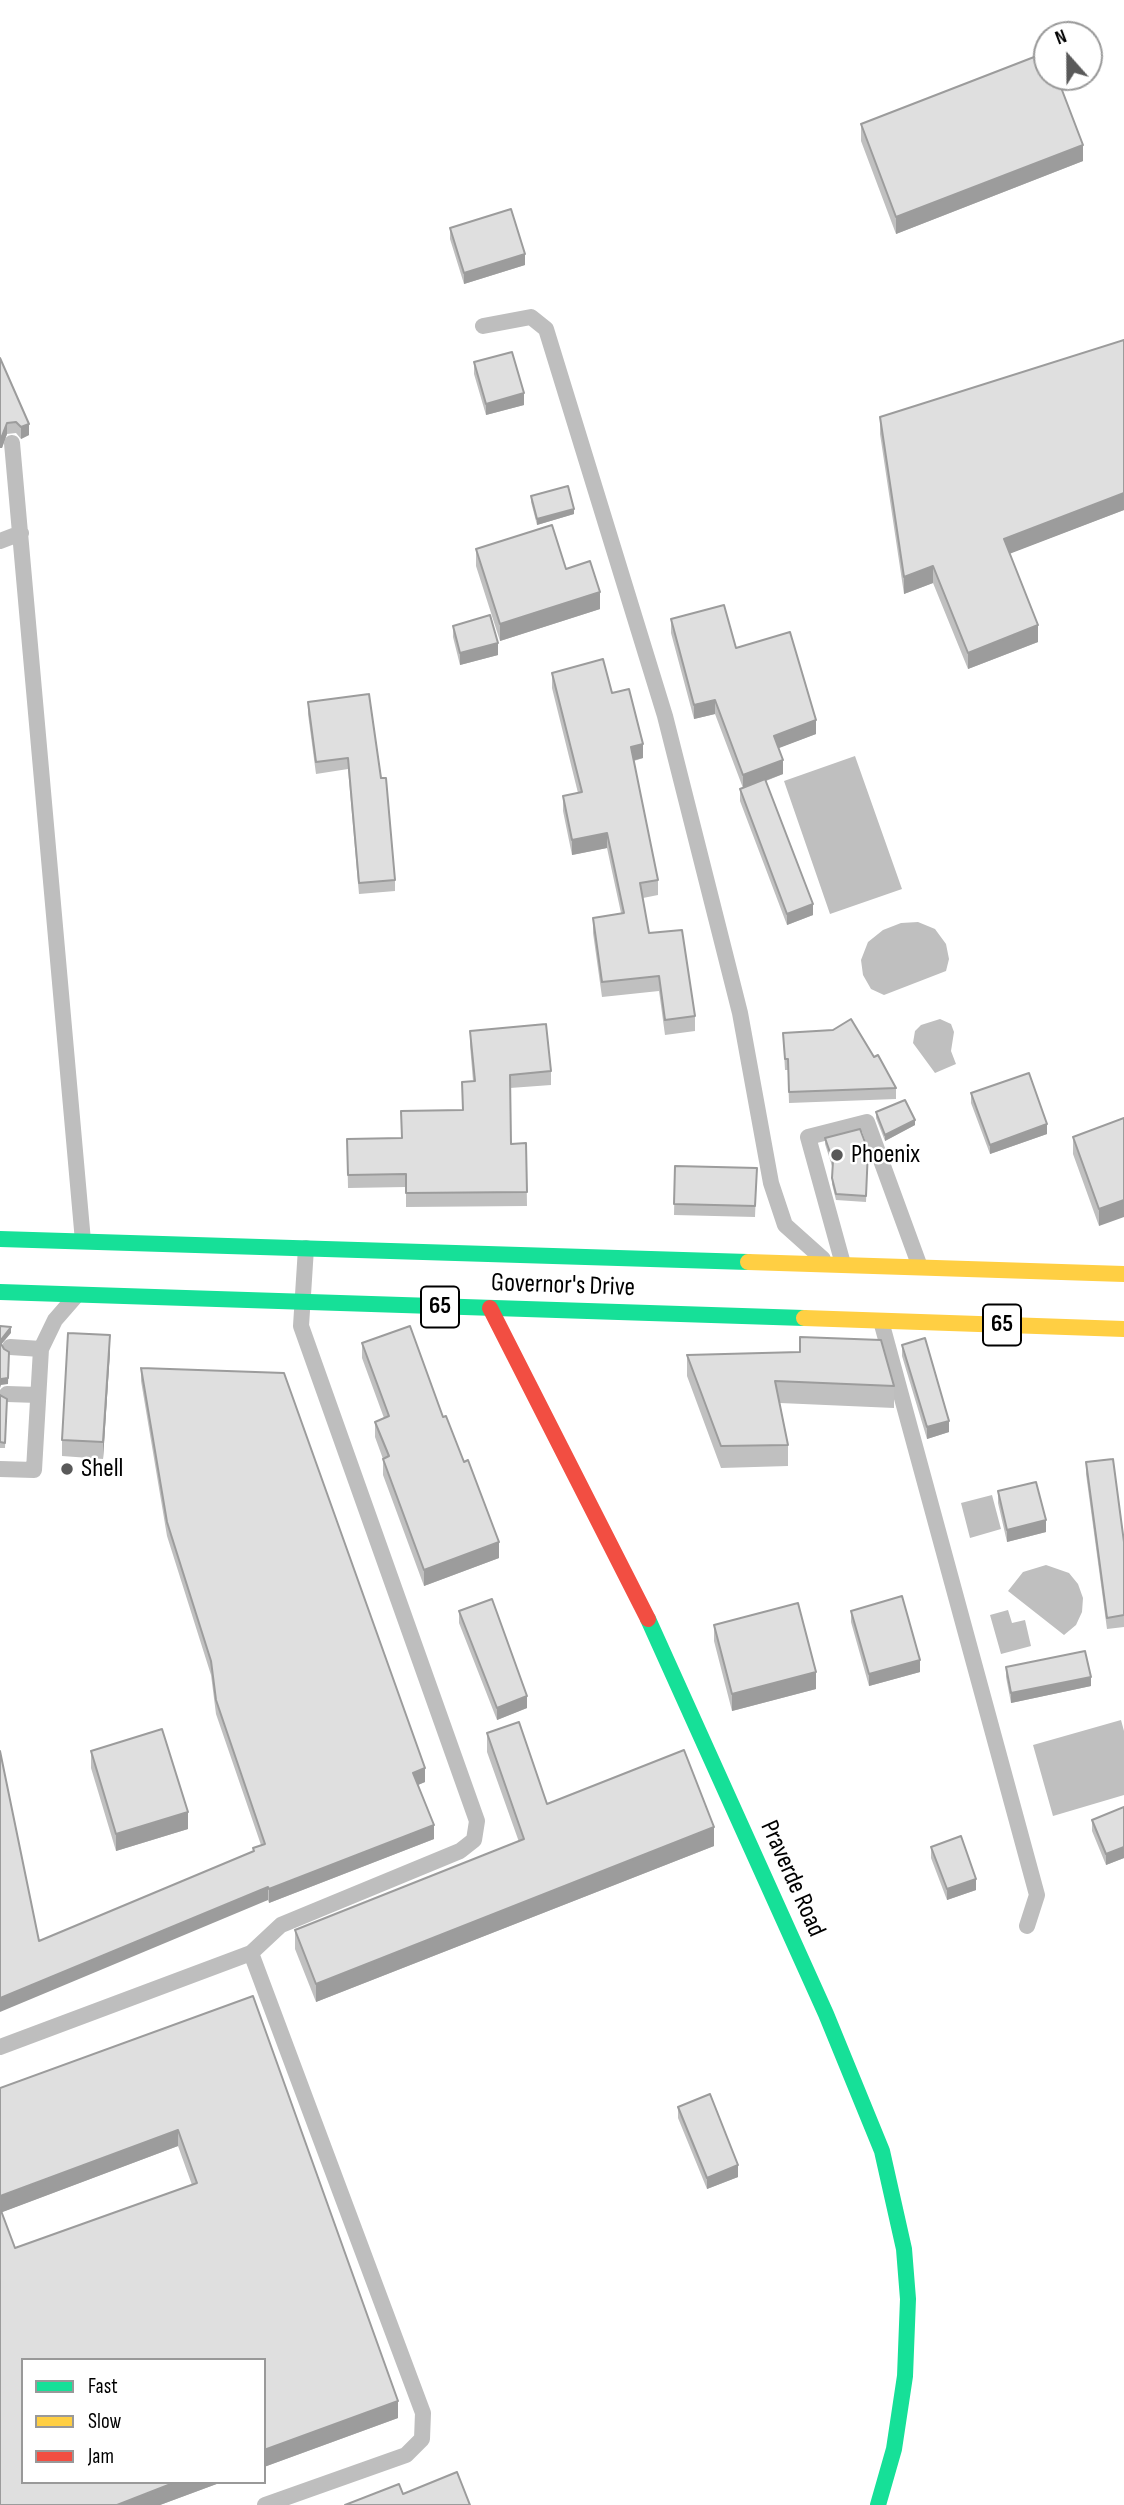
<!DOCTYPE html>
<style>
body{margin:0}
#map{position:relative;width:1124px;height:2505px;overflow:hidden;background:#fff;font-family:"Sofia Sans Condensed",sans-serif}
canvas{display:block}
.legend{position:absolute;left:21px;top:2358px;width:245px;height:126px;box-sizing:border-box;background:#fff;border:2px solid #999;margin:0;padding:9px 12px;list-style:none;font-size:21px;color:#000}
.legend li{display:flex;align-items:center;gap:14px;height:35px}
.legend b{width:35px;border:2px solid #999}
.north{position:absolute;left:1033px;top:21px;width:70px;height:70px;box-sizing:border-box;background:#fff;border:2px solid #999;border-radius:50%;rotate:339deg;font-size:19px;font-weight:700;line-height:28px;text-align:center;color:#000}
.north::after{content:'';display:block;margin:auto;width:24px;height:32px;background:#595959;clip-path:polygon(50% 0,100% 100%,50% 72%,0 100%)}
</style>
<div id="map">
<canvas width="1124" height="2505"></canvas>
<ul class="legend">
<li><b style="height:9px;background:#16e098"></b>Fast</li>
<li><b style="height:9px;background:#ffcf43"></b>Slow</li>
<li><b style="height:9px;background:#f24e42"></b>Jam</li>
</ul>
<div class="north">N</div>
</div>
<script>
const ctx = document.querySelector('canvas').getContext('2d');
ctx.lineJoin = 'round';
function fillPath(path, color) {
  ctx.fillStyle = color;
  ctx.fill(path, 'evenodd');
}
function toPath(rows) {
  const path = new Path2D();
  for (const r of rows) {
    path.moveTo(r[0], r[1]);
    for (let i = 2; i < r.length; i += 2) path.lineTo(r[i], r[i + 1]);
  }
  return path;
}
function stroke(path, color, width, dash) {
  ctx.strokeStyle = color;
  ctx.lineWidth = width;
  ctx.lineCap = dash ? 'butt' : 'round';
  ctx.setLineDash(dash || []);
  ctx.stroke(path);
}
function drawText(font, color, halo, rows, align = 'center') {
  ctx.font = font + ' "Sofia Sans Condensed",sans-serif';
  ctx.lineWidth = 5;
  ctx.setLineDash([]);
  ctx.textBaseline = 'middle';
  ctx.strokeStyle = halo;
  ctx.fillStyle = color;
  for (const [text, x, y, turn = 0] of rows) {
    ctx.save();
    ctx.translate(x, y);
    ctx.rotate((+turn || 0) * Math.PI / 180);
    ctx.textAlign = isNaN(turn) ? turn : align;
    if (halo) ctx.strokeText(text, 0, 0);
    ctx.fillText(text, 0, 0);
    ctx.restore();
  }
}
fillPath(toPath([
 [855,756,902,889,830,914,784,781],
 [918,922,935,929,946,944,949,959,946,971,884,995,871,989,863,975,861,960,868,942,883,930,901,923],
 [940,1019,951,1024,954,1032,951,1051,956,1064,935,1073,913,1043,915,1031,921,1025],
 [992,1495,1001,1529,970,1538,961,1503],
 [1046,1565,1069,1573,1078,1584,1083,1598,1082,1612,1076,1625,1064,1635,1008,1591,1023,1572],
 [1008,1610,1012,1623,1025,1620,1031,1646,1001,1654,990,1615],
 [1121,1720,1124,1731,1124,1795,1053,1816,1033,1745]
]), '#bfbfbf');
stroke(toPath([
 [483,326,531,317,546,329,665,716,740,1013,771,1183,785,1225,823,1259],
 [12,443,83,1241],
 [0,541,21,533],
 [843,1264,808,1137,867,1122,920,1267],
 [881,1321,1037,1895,1027,1926],
 [10,1347,41,1349],
 [7,1394,38,1395],
 [0,1469,34,1470,41,1349,55,1320,75,1297],
 [251,1953,423,2413,422,2439,406,2455,265,2505],
 [0,2047,251,1953,281,1925,460,1851,474,1840,477,1821,301,1326,306,1248]
]), '#bebebe', 16);
stroke(toPath([
 [0,1239,748,1262],
 [0,1292,804,1318],
 [648,1619,826,2014,882,2151,904,2249,908,2299,905,2376,894,2449,878,2505]
]), '#16e098', 16);
stroke(toPath([
 [748,1262,1124,1274],
 [804,1318,1124,1329]
]), '#ffcf43', 16);
stroke(toPath([
 [490,1308,648,1619]
]), '#f24e42', 16);
fillPath(toPath([
 [861,124,1083,161,896,234,861,141],
 [450,228,525,265,464,284,450,239],
 [1124,340,1124,510,1010,553,1038,642,968,669,933,583,904,594,880,434,880,417],
 [0,358,29,435,21,439,16,433,7,434,2,448],
 [474,362,524,405,486,415,474,374],
 [531,496,574,514,537,525,531,502],
 [476,549,566,569,600,609,500,641,476,566],
 [671,619,736,648,816,734,778,748,783,774,766,781,813,915,787,925,740,801,740,789,743,788,715,714,694,719,671,633],
 [453,626,498,655,460,665,453,637],
 [552,673,612,693,643,758,634,761,658,880,658,895,643,898,649,933,695,1016,695,1031,665,1035,659,991,602,997,593,933,593,918,621,913,607,848,572,855,563,811,563,796,578,793,552,688],
 [369,694,395,880,395,891,359,894,348,769,316,774,308,714,308,702],
 [470,1031,551,1071,551,1085,510,1088,511,1144,526,1143,527,1206,406,1207,406,1187,348,1188,347,1139,402,1138,463,1110,473,1081,470,1045],
 [783,1033,874,1057,896,1088,896,1099,789,1103,788,1070,785,1070],
 [971,1093,1047,1134,990,1154,971,1103],
 [876,1112,915,1125,885,1141,876,1118],
 [1124,1118,1099,1226,1073,1154,1073,1137],
 [825,1138,868,1150,866,1202,836,1200,832,1184,832,1166,825,1144],
 [675,1166,757,1168,755,1217,674,1215],
 [362,1343,443,1417,499,1558,424,1586,383,1475,383,1459,375,1437,375,1422,384,1418,362,1358],
 [902,1345,949,1432,927,1439,902,1356],
 [110,1352,103,1459,62,1456,62,1440],
 [687,1355,894,1386,894,1408,780,1403,788,1445,788,1466,721,1468,687,1376],
 [141,1368,425,1782,418,1785,434,1839,269,1903,268,1900,39,1941,253,1852,253,1848,261,1845,216,1714,211,1675,167,1536,141,1381],
 [0,1395,7,1399,5,1448,0,1448],
 [1086,1462,1124,1542,1124,1627,1107,1629,1086,1474],
 [998,1491,1046,1532,1007,1542,998,1503],
 [459,1611,527,1708,497,1720,459,1623],
 [851,1611,920,1672,869,1686,851,1622],
 [714,1625,816,1689,732,1711,714,1641],
 [1006,1667,1091,1686,1011,1703,1006,1677],
 [487,1733,547,1804,714,1846,316,2002,295,1949,295,1930,519,1842,487,1752],
 [91,1751,188,1829,116,1851,91,1768],
 [1124,1807,1124,1858,1106,1865,1092,1831,1092,1820],
 [931,1847,976,1890,947,1900,931,1858],
 [253,1996,398,2418,264,2467,264,2360,23,2482,222,2482,160,2505,0,2505,0,2088],
 [178,2146,192,2185,15,2248,2,2212],
 [678,2107,738,2177,707,2189,678,2118]
]), '#c0c0c0');
fillPath(toPath([
 [1083,145,1083,161,896,234,896,217],
 [525,254,525,265,464,284,464,273],
 [524,393,524,405,486,415,486,404],
 [7,423,7,434,2,448,0,448,0,437],
 [29,424,29,435,21,439,21,427],
 [1124,493,1124,510,1004,556,1004,539],
 [574,509,574,514,537,525,537,519],
 [933,566,933,583,904,594,904,577],
 [600,592,600,609,500,641,500,624],
 [1038,625,1038,642,968,669,968,653],
 [498,643,498,655,460,665,460,653],
 [715,700,715,714,694,719,694,705],
 [816,720,816,734,774,750,774,736],
 [643,744,643,758,631,761,631,747],
 [783,760,783,774,743,789,743,775],
 [607,833,607,848,572,855,572,840],
 [813,904,813,915,787,925,787,914],
 [915,1120,915,1125,885,1141,885,1135],
 [1047,1124,1047,1134,990,1154,990,1145],
 [1124,1200,1124,1217,1099,1226,1099,1209],
 [11,1327,11,1333,0,1346,0,1341],
 [110,1335,110,1352,103,1459,103,1442],
 [9,1352,8,1384,1,1385,0,1388,0,1382],
 [949,1421,949,1432,927,1439,927,1427],
 [1046,1520,1046,1532,1007,1542,1007,1530],
 [499,1542,499,1558,424,1586,424,1570],
 [920,1660,920,1672,869,1686,869,1674],
 [816,1672,816,1689,732,1711,732,1694],
 [1091,1677,1091,1686,1011,1703,1011,1693],
 [527,1696,527,1708,497,1720,497,1708],
 [425,1768,425,1782,413,1787,413,1773],
 [188,1812,188,1829,116,1851,116,1834],
 [434,1825,434,1839,269,1903,269,1889],
 [714,1827,714,1846,316,2002,316,1984],
 [1124,1847,1124,1858,1106,1865,1106,1854],
 [976,1879,976,1890,947,1900,947,1889],
 [268,1887,268,1900,0,2012,0,1998],
 [178,2130,178,2146,0,2213,0,2196],
 [738,2165,738,2177,707,2189,707,2178],
 [398,2401,398,2418,264,2467,264,2450],
 [176,2482,222,2482,160,2505,117,2505]
]), '#9c9c9c');
const building = toPath([
 [1047,52,1047,77,1057,77,1083,145,896,217,861,124,1047,52],
 [511,209,525,254,464,273,450,228,511,209],
 [1124,340,1124,493,1004,539,1038,625,968,653,933,566,904,577,880,417,1124,340],
 [512,352,524,393,486,404,474,362,512,352],
 [0,358,29,424,21,427,16,422,7,423,2,436,0,437,0,358],
 [568,486,574,509,537,519,531,496,568,486],
 [552,525,566,569,590,561,600,592,500,624,476,549,552,525],
 [724,605,736,648,790,632,816,720,774,736,783,760,743,775,715,700,694,705,671,619,724,605],
 [490,615,498,643,460,653,453,626,490,615],
 [603,659,612,693,629,689,643,744,631,747,658,880,640,883,649,933,682,930,695,1016,665,1020,659,976,602,982,593,918,624,913,607,833,572,840,563,796,582,792,552,673,603,659],
 [369,694,381,778,386,778,395,880,359,883,348,758,316,762,308,702,369,694],
 [765,779,813,904,787,914,740,789,765,779],
 [851,1019,874,1057,878,1055,896,1088,789,1092,788,1059,785,1059,783,1033,833,1030,851,1019],
 [546,1024,551,1071,510,1075,511,1144,526,1143,527,1192,406,1193,406,1174,348,1175,347,1139,402,1138,401,1111,463,1110,462,1082,475,1081,470,1031,546,1024],
 [1029,1073,1047,1124,990,1145,971,1093,1029,1073],
 [905,1100,915,1120,885,1135,876,1112,905,1100],
 [1124,1118,1124,1200,1099,1209,1073,1137,1124,1118],
 [860,1129,868,1150,866,1196,836,1194,832,1178,833,1161,825,1138,860,1129],
 [675,1166,757,1168,755,1206,674,1204,675,1166],
 [0,1326,11,1327,0,1341,0,1326],
 [410,1326,443,1417,446,1416,464,1462,468,1460,499,1542,424,1570,383,1459,389,1456,375,1422,389,1416,362,1343,410,1326],
 [68,1333,110,1335,103,1442,62,1440,68,1333],
 [800,1337,881,1340,894,1386,775,1381,788,1445,721,1446,687,1355,800,1352,800,1337],
 [925,1338,949,1421,927,1427,902,1345,925,1338],
 [0,1342,4,1349,9,1352,8,1378,1,1379,0,1382,0,1342],
 [141,1368,284,1373,425,1768,413,1773,434,1825,269,1889,268,1887,0,1998,0,1751,39,1941,254,1851,253,1848,265,1844,216,1700,211,1661,167,1522,141,1368],
 [0,1395,7,1399,5,1443,0,1442,0,1395],
 [1113,1459,1124,1542,1124,1615,1107,1618,1086,1462,1113,1459],
 [1036,1482,1046,1520,1007,1530,998,1491,1036,1482],
 [902,1596,920,1660,869,1674,851,1611,902,1596],
 [492,1599,527,1696,497,1708,459,1611,492,1599],
 [798,1603,816,1672,732,1694,714,1625,798,1603],
 [1085,1651,1091,1677,1011,1693,1006,1667,1085,1651],
 [519,1722,547,1804,684,1750,714,1827,316,1984,295,1930,524,1839,487,1733,519,1722],
 [162,1729,188,1812,116,1834,91,1751,162,1729],
 [1124,1807,1124,1847,1106,1854,1092,1820,1124,1807],
 [961,1836,976,1879,947,1889,931,1847,961,1836],
 [253,1996,398,2401,264,2450,264,2360,23,2360,23,2482,176,2482,117,2505,0,2505,0,2208,15,2248,197,2183,178,2130,0,2196,0,2088,253,1996],
 [710,2094,738,2165,707,2178,678,2107,710,2094],
 [457,2472,470,2505,345,2505,399,2484,403,2494,457,2472]
]);
fillPath(building, '#dfdfdf');
stroke(building, '#9c9c9c', 2);
for (const [x, y, r, color] of [
 [837,1155,7,"#595959"],
 [67,1469,7,"#595959"]
]) {
  const dot = new Path2D();
  dot.arc(x, y, r, 0, 2 * Math.PI);
  ctx.fillStyle = color;
  ctx.fill(dot);
  stroke(dot, '#fff', 2.5);
}
for (const [x, y, w] of [
 [440,1307,38],
 [1002,1325,38]
]) {
  const box = new Path2D();
  box.roundRect(x - w / 2, y - 20.5, w, 41, 5);
  ctx.fillStyle = '#fff';
  ctx.fill(box);
  stroke(box, '#000', 2);
}
drawText('bold 24px', '#000', null, [
 ["65",440,1307],
 ["65",1002,1325]
]);
drawText('26px', '#000', '#fff', [
 ["Phoenix",851,1155],
 ["Shell",81,1469]
], 'left');
drawText('26px', '#000', '#fff', [
 ["Governor's Drive",563,1286,2],
 ["Praverde Road",792,1879,66]
]);
</script>
